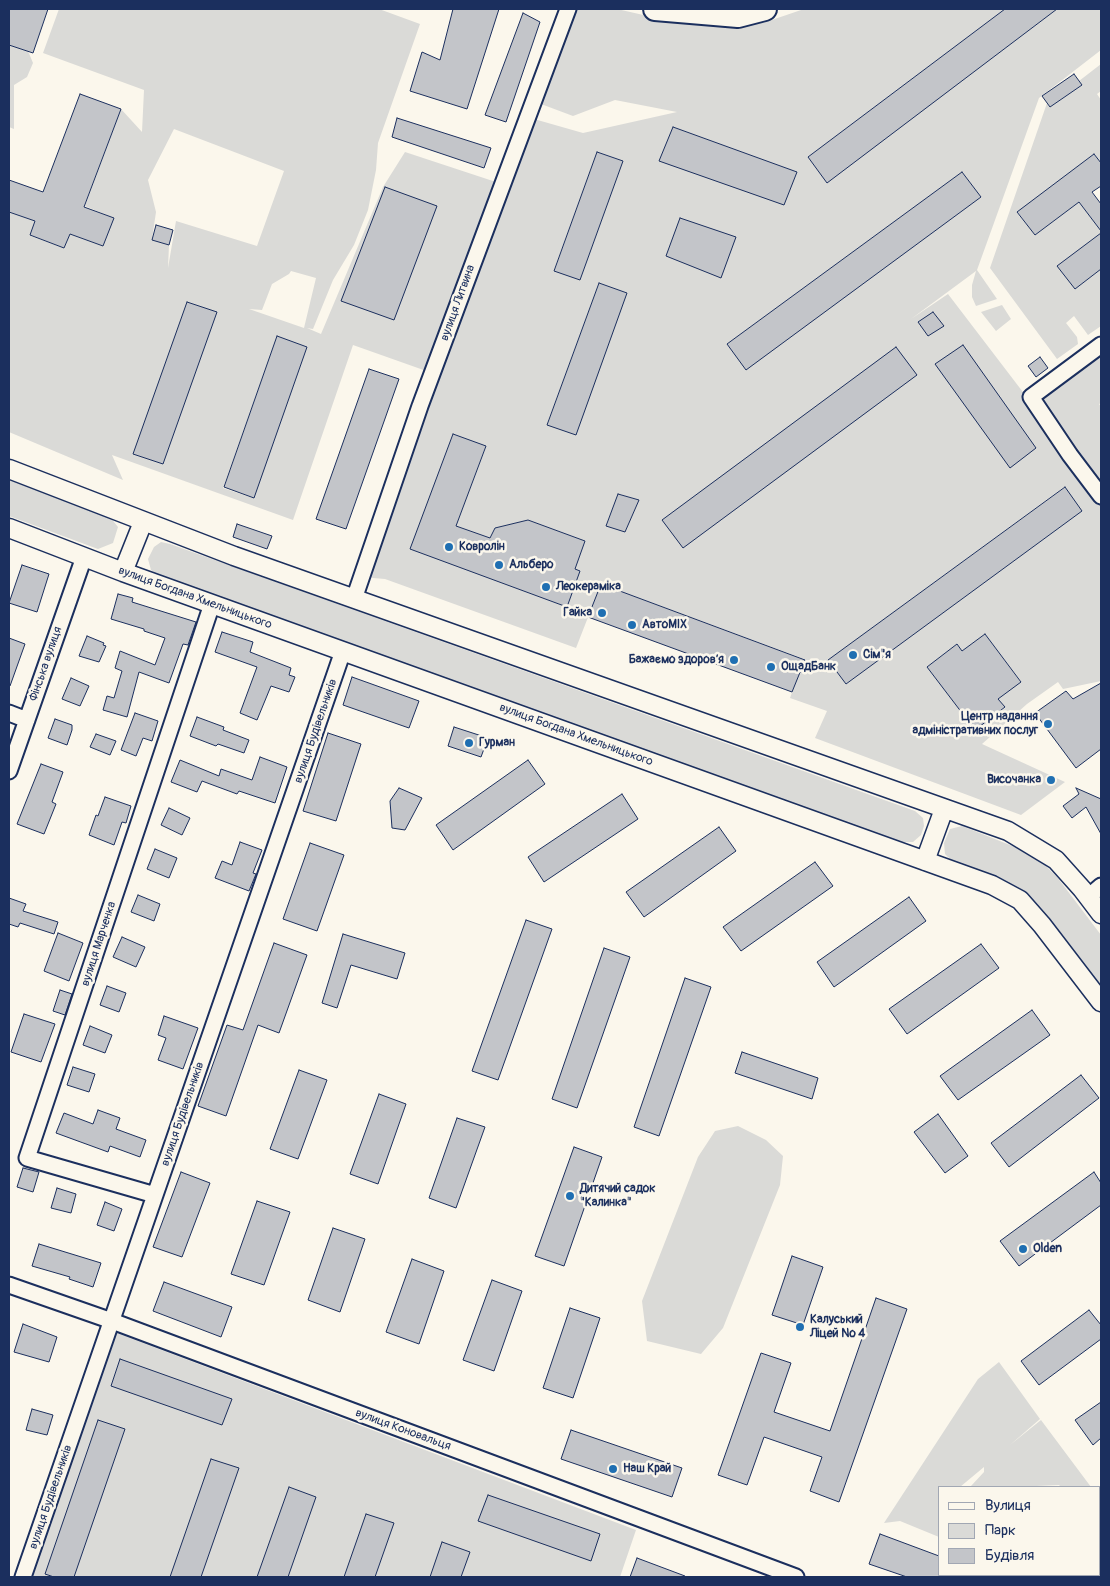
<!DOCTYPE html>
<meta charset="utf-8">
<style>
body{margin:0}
#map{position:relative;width:1110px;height:1586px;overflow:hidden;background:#fbf7ec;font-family:Pangolin,sans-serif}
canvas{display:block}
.frame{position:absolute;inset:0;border:10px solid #1b2f5e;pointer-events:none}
.legend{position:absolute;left:938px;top:1486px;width:162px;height:90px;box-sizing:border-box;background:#fbf7ec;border:1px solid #a1a7b3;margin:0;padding:6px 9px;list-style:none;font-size:15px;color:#1b2f5e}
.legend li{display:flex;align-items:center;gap:10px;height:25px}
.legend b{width:25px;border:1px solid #a1a7b3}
</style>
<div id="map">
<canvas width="1110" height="1586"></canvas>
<div class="frame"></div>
<ul class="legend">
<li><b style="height:6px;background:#fbf7ec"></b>Вулиця</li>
<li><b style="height:14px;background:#dadad7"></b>Парк</li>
<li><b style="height:14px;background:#c3c5c9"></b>Будівля</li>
</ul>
</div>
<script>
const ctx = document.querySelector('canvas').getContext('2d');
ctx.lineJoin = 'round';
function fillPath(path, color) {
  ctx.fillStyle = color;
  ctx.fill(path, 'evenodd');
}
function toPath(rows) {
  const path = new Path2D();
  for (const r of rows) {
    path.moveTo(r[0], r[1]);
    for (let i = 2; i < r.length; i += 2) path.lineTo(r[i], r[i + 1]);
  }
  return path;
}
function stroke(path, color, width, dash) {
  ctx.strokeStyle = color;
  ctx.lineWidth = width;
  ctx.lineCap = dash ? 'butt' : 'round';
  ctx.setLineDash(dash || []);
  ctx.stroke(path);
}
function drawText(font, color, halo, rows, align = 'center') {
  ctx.font = font + ' Pangolin,sans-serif';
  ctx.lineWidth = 5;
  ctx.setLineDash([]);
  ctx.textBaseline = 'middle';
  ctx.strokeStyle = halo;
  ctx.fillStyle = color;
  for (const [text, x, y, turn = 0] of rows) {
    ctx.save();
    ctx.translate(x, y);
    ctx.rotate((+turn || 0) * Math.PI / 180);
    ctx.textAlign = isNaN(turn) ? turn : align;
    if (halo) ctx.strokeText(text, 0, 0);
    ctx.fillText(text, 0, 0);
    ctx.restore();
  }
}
fillPath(toPath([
 [59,9,379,9,420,24,378,143,376,170,368,210,354,245,333,280,313,329,307,328,321,334,383,187,405,152,502,184,527,117,583,133,677,112,615,100,573,116,541,104,574,10,575,9,617,9,674,22,715,25,763,23,804,9,1005,9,808,157,827,182,1057,9,1101,9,1101,50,1039,98,977,270,997,299,976,306,972,297,972,285,976,271,911,319,948,294,1084,472,1031,397,1101,345,1101,403,1099,404,1101,407,1101,681,1063,689,1058,682,1027,704,982,744,1065,782,1021,815,815,738,827,711,790,698,804,659,601,584,576,648,385,579,373,578,362,574,432,373,353,345,293,520,112,455,123,480,9,432,9,212,35,221,31,236,64,248,70,234,103,246,113,218,85,206,121,109,142,132,144,90,43,53],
 [673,127,797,172,784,204],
 [174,129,284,171,257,246,176,221,168,268,169,245,152,239,156,212,148,180],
 [597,152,623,161,580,280,554,270],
 [962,172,981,197,746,369,727,344],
 [291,271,316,278,304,328,249,309,262,310,272,284,289,274],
 [599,283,627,293,547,424],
 [277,337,307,347,253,498,223,488],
 [453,434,486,447,456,526,490,538,495,528,528,520,585,541,575,569,580,571,567,607,411,549],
 [1064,487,1082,511,846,684,828,660],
 [619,494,639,500,625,532,606,525],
 [985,634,1021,681,998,699,1005,708,975,730,927,667,957,644,962,651],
 [9,45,28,51,33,63,27,77,14,85,14,129,9,127],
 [1101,64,1101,91,1097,94,1101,100,1101,163,1094,154,1017,213,1035,235,1079,202,1101,231,1101,233,1058,266,1075,289,1101,269,1101,326,1088,335,1074,316,1066,323,1077,337,1078,344,1057,359,990,268,1047,103,1050,107,1082,85,1079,81],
 [1002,305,1011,319,996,331,981,312],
 [9,479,110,517,118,527,113,543,98,549,9,516],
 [161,542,170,544,915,811,923,818,924,826,921,835,913,842,902,842,159,576,151,570,148,559,154,547],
 [962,826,1020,849,1041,861,1057,877,1101,935,1101,991,1027,895,953,862,945,854,944,843,950,829],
 [738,1126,766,1140,783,1156,780,1185,723,1328,701,1354,647,1341,642,1301,698,1157,715,1131],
 [114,1332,636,1530,620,1577,30,1577],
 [999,1362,1040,1419,1010,1445,1041,1420,1091,1487,1061,1487,1059,1485,1014,1487,971,1486,984,1472,984,1467,960,1487,939,1487,939,1537,900,1521,884,1523,978,1379]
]), '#dadad7');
const building = toPath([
 [9,9,48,9,33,53,9,45,9,9],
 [453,9,499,9,467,109,410,91,422,52,440,60,453,9],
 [1005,9,1057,9,827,183,808,157,1005,9],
 [523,13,540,22,506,122,485,115,523,13],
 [1074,74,1082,85,1050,107,1042,96,1074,74],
 [80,94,121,109,84,207,114,218,103,246,70,234,64,248,30,235,35,221,9,212,9,180,43,192,80,94],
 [397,118,491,148,484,168,392,137,397,118],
 [673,127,797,172,784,205,659,161,673,127],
 [597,152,623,161,580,280,554,271,597,152],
 [1094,154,1101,163,1101,186,1092,192,1101,204,1101,231,1079,202,1035,235,1017,212,1094,154],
 [962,172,981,197,746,370,727,344,962,172],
 [385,187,437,206,394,320,341,301,385,187],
 [680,218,736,237,721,278,666,256,680,218],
 [156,225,173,230,169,245,152,240,156,225],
 [1101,233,1101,269,1075,289,1057,266,1101,233],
 [599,283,627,293,576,435,547,425,599,283],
 [187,302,217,312,163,464,133,454,187,302],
 [933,312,944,326,928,336,918,322,933,312],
 [277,336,307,347,254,498,224,487,277,336],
 [963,345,1036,448,1010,468,935,364,963,345],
 [896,347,917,375,683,548,662,520,896,347],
 [1040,357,1048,368,1036,377,1028,366,1040,357],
 [369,369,399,379,346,529,316,519,369,369],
 [453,434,486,446,456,526,490,538,495,528,528,520,585,541,575,569,580,571,567,607,410,549,453,434],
 [1065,487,1082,511,846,684,828,660,1065,487],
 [618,494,639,500,625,532,606,526,618,494],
 [237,524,272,536,267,549,233,537,237,524],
 [22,565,49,574,37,612,9,603,22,565],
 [601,584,805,660,792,692,588,617,601,584],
 [118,594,133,598,132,602,196,622,188,645,183,644,169,683,139,672,127,717,103,710,107,696,114,698,122,671,115,668,120,651,155,665,165,638,144,631,144,629,111,619,118,594],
 [222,632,253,642,250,652,291,668,289,675,295,677,289,692,271,686,257,720,240,713,257,667,215,652,222,632],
 [985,634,1021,682,998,699,1005,707,975,730,927,667,957,644,962,651,985,634],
 [87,636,104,643,103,645,106,646,99,662,79,656,87,636],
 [9,638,25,644,10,686,9,685,9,638],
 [352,677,419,701,409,728,343,705,352,677],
 [71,678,89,686,80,706,62,699,71,678],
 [1101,683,1101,749,1076,768,1035,713,1066,691,1073,699,1101,683],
 [135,713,158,721,152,741,143,738,136,756,121,750,135,713],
 [197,717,224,727,223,730,249,740,244,753,218,744,216,746,190,736,197,717],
 [55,719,72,725,72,730,67,745,48,738,55,719],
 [454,727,488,738,481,757,448,746,454,727],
 [328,733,361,744,336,821,303,811,328,733],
 [96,734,116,741,110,755,90,747,96,734],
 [260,757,287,767,275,803,239,791,237,794,202,781,197,792,171,782,180,760,219,776,221,769,252,780,260,757],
 [528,760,545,784,453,850,436,825,528,760],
 [41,764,63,772,52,802,56,804,44,834,17,824,41,764],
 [399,788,422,798,405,830,392,828,390,801,399,788],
 [1076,788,1101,799,1101,834,1086,807,1072,818,1063,806,1079,794,1076,788],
 [622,794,638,819,544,882,528,857,622,794],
 [105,797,131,806,126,823,122,822,114,845,89,835,96,815,98,816,105,797],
 [169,808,190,818,182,835,161,825,169,808],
 [719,827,736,851,644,917,626,892,719,827],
 [240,842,262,850,253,873,256,874,249,891,215,878,222,861,232,865,240,842],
 [310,843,344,855,317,931,283,919,310,843],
 [155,849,177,858,169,878,147,869,155,849],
 [815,862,833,886,741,951,723,927,815,862],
 [138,895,160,904,154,921,131,912,138,895],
 [909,897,926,921,834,987,817,962,909,897],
 [9,898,26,904,23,911,58,922,54,934,20,923,18,927,9,924,9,898],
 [526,920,552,929,498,1080,472,1071,526,920],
 [58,933,83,943,69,981,44,971,58,933],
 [343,934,405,953,397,979,351,965,337,1008,322,1003,343,934],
 [122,937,145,947,136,967,113,957,122,937],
 [274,943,307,955,279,1033,258,1025,226,1116,198,1106,227,1025,243,1030,274,943],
 [981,944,999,968,907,1034,889,1009,981,944],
 [604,948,630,957,577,1108,552,1099,604,948],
 [685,978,711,987,659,1136,634,1127,685,978],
 [107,986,126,993,119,1012,100,1005,107,986],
 [60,990,72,994,65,1015,53,1011,60,990],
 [1032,1010,1050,1035,958,1100,940,1076,1032,1010],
 [24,1014,55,1024,41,1062,11,1052,24,1014],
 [164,1016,198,1028,183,1069,158,1060,166,1038,158,1035,164,1016],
 [90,1026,112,1035,105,1053,83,1045,90,1026],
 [742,1052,818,1078,812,1099,735,1073,742,1052],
 [73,1067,95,1074,89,1092,67,1085,73,1067],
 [299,1070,327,1080,298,1159,270,1149,299,1070],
 [1081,1075,1099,1098,1009,1167,991,1143,1081,1075],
 [379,1094,406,1104,378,1184,350,1174,379,1094],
 [98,1110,120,1118,116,1129,146,1140,140,1157,110,1146,108,1152,56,1133,64,1113,93,1124,98,1110],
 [938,1114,968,1156,945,1173,914,1132,938,1114],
 [457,1118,485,1127,456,1208,429,1198,457,1118],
 [574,1147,602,1157,564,1266,535,1256,574,1147],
 [23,1168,39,1172,33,1192,17,1187,23,1168],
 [181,1172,210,1183,182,1257,153,1247,181,1172],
 [1094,1172,1101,1183,1101,1205,1019,1266,1000,1241,1094,1172],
 [57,1188,76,1194,71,1213,51,1208,57,1188],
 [257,1201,290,1212,264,1285,231,1274,257,1201],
 [105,1202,122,1209,114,1231,97,1225,105,1202],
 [333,1228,365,1239,340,1312,308,1300,333,1228],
 [39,1244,101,1263,93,1287,69,1279,70,1277,32,1266,39,1244],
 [792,1256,823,1267,803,1325,772,1315,792,1256],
 [412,1259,444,1271,419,1344,386,1332,412,1259],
 [492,1280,522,1291,494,1371,463,1360,492,1280],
 [164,1282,232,1307,221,1337,153,1311,164,1282],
 [876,1298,907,1309,839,1502,810,1491,822,1457,764,1437,747,1485,718,1475,761,1353,791,1363,774,1412,830,1431,876,1298],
 [570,1308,600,1318,573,1398,543,1388,570,1308],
 [1089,1310,1101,1325,1101,1339,1039,1385,1021,1361,1089,1310],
 [23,1324,57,1337,49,1362,14,1352,23,1324],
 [120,1359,232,1399,222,1425,111,1386,120,1359],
 [1101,1402,1101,1438,1093,1445,1075,1420,1101,1402],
 [32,1409,53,1415,47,1435,26,1430,32,1409],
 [98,1420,125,1429,74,1577,54,1577,45,1574,98,1420],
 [571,1430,682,1468,672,1497,561,1459,571,1430],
 [211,1459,239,1468,201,1577,170,1577,211,1459],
 [289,1487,316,1497,288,1577,257,1577,289,1487],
 [488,1495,600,1534,591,1561,478,1521,488,1495],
 [366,1514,394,1523,375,1577,344,1577,366,1514],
 [880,1534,939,1556,939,1577,907,1577,869,1564,880,1534],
 [442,1542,470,1552,461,1577,430,1577,442,1542],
 [637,1558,685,1576,685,1577,630,1577,637,1558]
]);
fillPath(building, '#c3c5c9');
stroke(building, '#1b2f5e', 1);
const minor = toPath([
 [1101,345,1031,397,1070,455,1101,496],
 [354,599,420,406,568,9],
 [9,713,27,720],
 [9,771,84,557],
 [1088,897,1101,886],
 [155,1195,27,1158,212,604],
 [9,1285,112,1321,796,1577],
 [23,1577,343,651]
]);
const tertiary = toPath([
 [9,469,234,556,1008,831,1056,860,1082,889,1101,914],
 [9,528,123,572,992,885,1020,900,1042,925,1101,1002],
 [123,572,143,522],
 [925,861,944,809]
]);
const primary = toPath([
 [655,9,738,16,765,9]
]);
stroke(minor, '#1b2f5e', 19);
stroke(tertiary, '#1b2f5e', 21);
stroke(primary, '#1b2f5e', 26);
stroke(minor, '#fbf7ec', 15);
stroke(tertiary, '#fbf7ec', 18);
stroke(primary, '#fbf7ec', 22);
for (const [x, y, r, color] of [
 [449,547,5,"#1f6fb2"],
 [499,565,5,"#1f6fb2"],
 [546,587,5,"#1f6fb2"],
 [602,613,5,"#1f6fb2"],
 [632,625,5,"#1f6fb2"],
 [853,655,5,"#1f6fb2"],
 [734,660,5,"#1f6fb2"],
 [771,667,5,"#1f6fb2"],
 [1048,724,5,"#1f6fb2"],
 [469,743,5,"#1f6fb2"],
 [1051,780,5,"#1f6fb2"],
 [570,1196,5,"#1f6fb2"],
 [1023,1249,5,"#1f6fb2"],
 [800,1327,5,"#1f6fb2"],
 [613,1469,5,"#1f6fb2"]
]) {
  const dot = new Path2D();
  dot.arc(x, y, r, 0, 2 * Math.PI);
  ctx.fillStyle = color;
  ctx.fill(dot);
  stroke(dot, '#fbf7ec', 2);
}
drawText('12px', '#1b2f5e', '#fbf7ec', [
 ["вулиця Литвина",458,303,-70],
 ["вулиця Богдана Хмельницького",195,598,20],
 ["Фінська вулиця",46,664,-71],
 ["вулиця Будівельників",316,731,-71],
 ["вулиця Богдана Хмельницького",576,735,20],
 ["вулиця Марченка",99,944,-72],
 ["вулиця Будівельників",183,1114,-71],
 ["вулиця Коновальця",403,1430,20],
 ["вулиця Будівельників",51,1497,-71]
]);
drawText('bold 12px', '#1b2f5e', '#fbf7ec', [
 ["Ковролін",459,547],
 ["Альберо",509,565],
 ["Леокераміка",556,587],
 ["Гайка",592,613,"right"],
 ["АвтоMIX",642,625],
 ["Сім\"я",863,655],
 ["Бажаємо здоровʼя",724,660,"right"],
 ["ОщадБанк",781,667],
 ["Центр надання",1038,717,"right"],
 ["адміністративних послуг",1038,731,"right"],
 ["Гурман",479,743],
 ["Височанка",1041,780,"right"],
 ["Дитячий садок",580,1189],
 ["\"Калинка\"",580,1203],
 ["Olden",1033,1249],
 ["Калуський",810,1320],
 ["Ліцей № 4",810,1334],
 ["Наш Край",623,1469]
], 'left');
</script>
